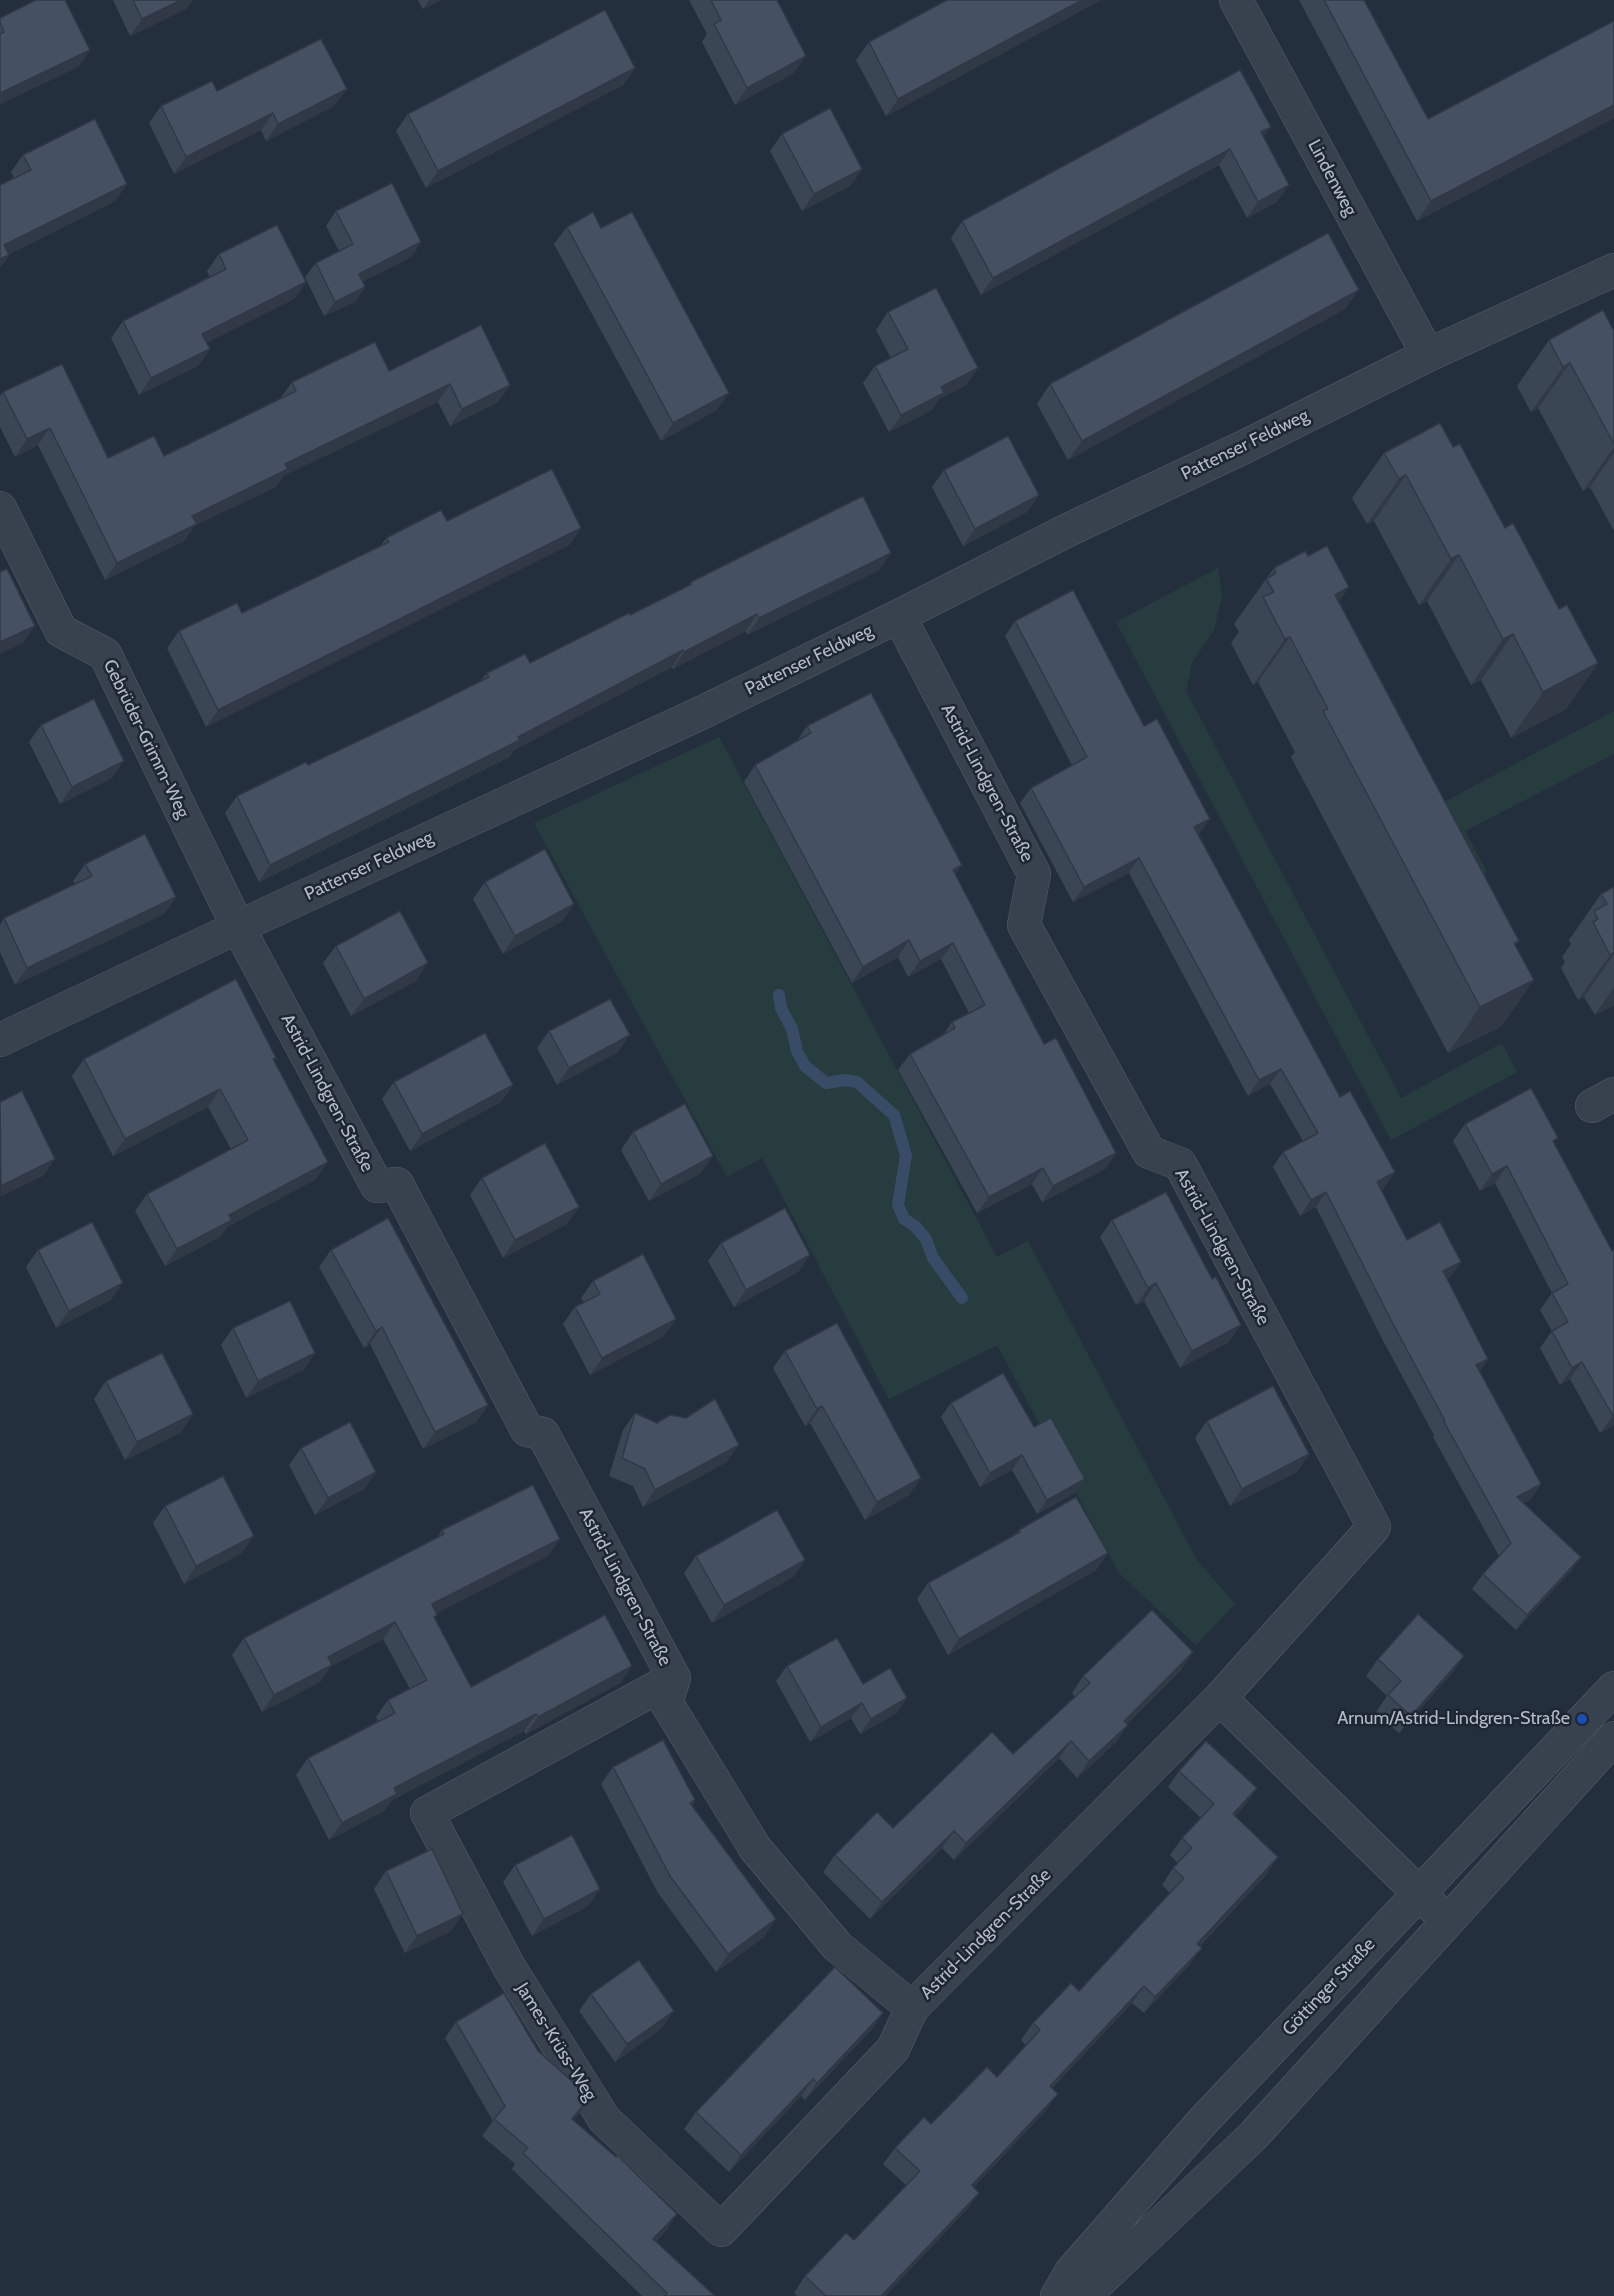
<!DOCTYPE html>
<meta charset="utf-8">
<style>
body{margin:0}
canvas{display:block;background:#242f3e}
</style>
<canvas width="1614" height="2296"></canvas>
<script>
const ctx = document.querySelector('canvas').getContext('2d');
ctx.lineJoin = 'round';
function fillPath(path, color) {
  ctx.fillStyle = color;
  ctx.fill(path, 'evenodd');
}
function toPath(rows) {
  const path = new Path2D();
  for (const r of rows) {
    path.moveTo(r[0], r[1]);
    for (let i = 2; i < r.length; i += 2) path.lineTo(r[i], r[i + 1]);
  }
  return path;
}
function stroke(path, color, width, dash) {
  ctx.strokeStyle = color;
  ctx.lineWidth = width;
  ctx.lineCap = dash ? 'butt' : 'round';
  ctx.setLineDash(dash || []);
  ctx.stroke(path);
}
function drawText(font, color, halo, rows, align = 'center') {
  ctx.font = font + ' Cabin,sans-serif';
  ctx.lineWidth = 5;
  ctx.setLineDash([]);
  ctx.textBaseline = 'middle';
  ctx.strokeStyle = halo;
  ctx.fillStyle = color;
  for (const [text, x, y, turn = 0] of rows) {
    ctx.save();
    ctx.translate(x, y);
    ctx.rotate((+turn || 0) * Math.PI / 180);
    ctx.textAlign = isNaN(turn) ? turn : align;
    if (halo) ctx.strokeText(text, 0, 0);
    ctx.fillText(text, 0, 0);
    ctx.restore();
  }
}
fillPath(toPath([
 [1218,568,1222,595,1214,630,1192,663,1186,691,1401,1098,1502,1043,1517,1072,1391,1140,1116,622],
 [1614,711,1614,754,1465,831,1487,872,1471,880,1433,808],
 [719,737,997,1257,1028,1241,1197,1560,1235,1604,1196,1645,1119,1573,997,1345,889,1399,762,1158,727,1177,534,823]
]), '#263c3f');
stroke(toPath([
 [779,995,781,1008,792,1029,797,1051,805,1066,826,1083,845,1080,857,1082,894,1115,906,1155,898,1205,904,1219,915,1226,926,1239,933,1258,962,1298]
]), '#394c67', 12);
const minor = toPath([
 [1236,0,1428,355],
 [0,508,61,631,105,654,238,927,377,1186,397,1184,527,1430,543,1434,674,1678,666,1702,755,1848,837,1946,912,2008,1220,1698,1374,1527,1180,1164,1149,1152,1024,925,1034,874,899,616],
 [0,1040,238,927,701,713,899,616,1070,529,1242,448,1428,355,1614,270],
 [1592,1106,1614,1094],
 [674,1678,427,1813,509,1967,604,2119,721,2230,893,2049,912,2008],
 [1220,1698,1433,1907],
 [1057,2296,1071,2272,1204,2120,1614,1688],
 [1084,2296,1253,2136,1614,1738]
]);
stroke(minor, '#565f6c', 34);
stroke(minor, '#38414e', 33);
fillPath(toPath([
 [113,0,193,0,186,9,130,36],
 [418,0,441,0,423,9],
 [689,0,777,0,794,73,735,105,702,42,707,34],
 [947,0,1101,0,886,116,856,60,869,42],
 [1299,0,1364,0,1428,119,1614,21,1614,118,1417,221],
 [0,18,90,50,78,67,0,104],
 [635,68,623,85,426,188,396,131,408,114],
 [217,91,334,106,266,141,261,130,174,174,149,123,161,106],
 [782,134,862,169,850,186,802,211,770,151],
 [1264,137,1277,202,1247,218,1219,165,981,295,951,238,962,221],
 [23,155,127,184,115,201,9,254,9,255,0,268,0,185,14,178,11,172],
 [336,211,421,242,411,257,363,281,365,287,355,302,324,316,305,277,316,263,339,251,326,226],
 [567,227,601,228,717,410,661,441,554,244],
 [219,254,306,282,294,299,206,343,210,349,198,366,139,395,111,338,123,321,210,278,207,271],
 [1345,309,1068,460,1037,404,1050,384],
 [888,312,966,385,939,399,932,410,889,432,863,383,875,366,891,358,876,330],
 [1614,331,1614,531,1590,487,1583,491,1538,408,1531,412,1517,386,1549,340],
 [389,371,510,385,498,402,450,426,438,402,283,476,276,487,195,525,184,541,105,580,38,445,15,457,0,427,0,396,3,392,108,458,164,456,280,399,292,382],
 [1453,447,1559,609,1598,663,1566,709,1511,738,1481,680,1471,685,1427,601,1419,605,1374,521,1367,524,1352,498,1384,453],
 [944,470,1039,495,1027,512,963,546,932,487],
 [447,521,581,528,569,545,206,727,167,648,179,631,242,613,380,547,386,538],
 [1308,556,1349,587,1339,601,1519,941,1515,945,1502,1026,1448,1053,1291,757,1295,752,1258,682,1253,685,1231,643,1239,632,1234,624,1274,568],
 [879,570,747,635,746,631,673,669,672,667,514,750,509,757,259,882,225,813,237,796,308,765,419,712,480,681,487,673,530,663,630,615,688,586,691,582],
 [1015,621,1199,834,1198,834,1384,1188,1381,1190,1407,1240,1461,1262,1450,1277,1447,1279,1479,1372,1531,1499,1523,1503,1581,1557,1570,1572,1516,1630,1472,1589,1483,1574,1499,1556,1433,1437,1434,1435,1380,1335,1316,1207,1300,1216,1273,1167,1283,1152,1303,1141,1270,1084,1248,1096,1129,873,1073,902,1020,803,1031,788,1072,765,1005,636],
 [41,725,112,778,60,804,29,742],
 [807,726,955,875,1044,1044,1116,1153,1105,1169,1042,1202,1032,1184,977,1213,898,1070,910,1054,943,1035,952,1022,969,1013,941,959,908,977,898,957,852,983,744,782,755,765,797,741],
 [85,864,176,897,164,914,15,985,0,952,0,925,4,918,75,884,73,881],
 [485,882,574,904,562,921,503,954,473,899],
 [1614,887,1614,1005,1595,1015,1584,997,1578,1000,1561,968,1565,962,1562,957,1571,944,1569,940,1601,894],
 [336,946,416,981,351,1016,323,963],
 [549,1031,618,1052,557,1085,537,1048],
 [84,1059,274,1061,316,1179,227,1227,220,1237,165,1266,135,1211,147,1194,231,1149,208,1107,113,1156,72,1076],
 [394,1082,513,1085,501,1102,410,1151,382,1099],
 [1465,1124,1554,1143,1612,1251,1614,1425,1600,1433,1570,1379,1560,1385,1540,1348,1552,1331,1540,1310,1552,1293,1495,1183,1480,1191,1453,1141],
 [633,1132,701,1173,649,1201,621,1150],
 [482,1178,567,1224,503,1258,470,1195],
 [1112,1220,1229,1342,1180,1368,1144,1301,1136,1305,1100,1237],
 [721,1243,810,1255,798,1272,734,1307,708,1261],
 [38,1250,111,1300,56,1328,26,1267],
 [331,1250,488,1405,476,1422,423,1449,370,1344,364,1348,319,1267],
 [593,1281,664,1336,590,1375,563,1324,575,1307,584,1302,581,1298],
 [233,1328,315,1353,303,1370,246,1398,221,1345],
 [785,1351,909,1495,865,1520,810,1423,805,1426,773,1368],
 [106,1381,193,1414,181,1432,125,1460,94,1399],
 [951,1403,1034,1427,1085,1479,1075,1493,1037,1514,1012,1470,980,1487,941,1417],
 [635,1413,727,1462,643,1507,633,1486,609,1476,623,1430],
 [1207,1421,1309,1454,1297,1472,1230,1506,1195,1438],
 [301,1448,376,1472,364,1489,315,1515,289,1465],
 [165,1506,242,1553,184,1584,153,1523],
 [442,1530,548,1556,436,1613,435,1618,471,1687,632,1666,620,1683,526,1734,524,1731,392,1800,384,1811,329,1840,296,1775,308,1758,378,1721,376,1717,388,1700,410,1689,383,1639,330,1667,320,1682,262,1712,232,1655,244,1638,437,1538],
 [1019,1530,1108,1553,1096,1570,948,1655,917,1599,928,1583,1016,1534],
 [696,1556,805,1560,793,1577,712,1623,684,1573],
 [1464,1656,1452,1673,1399,1733,1376,1712,1387,1696,1366,1676,1378,1659],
 [787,1666,863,1684,897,1713,860,1734,851,1718,810,1742,776,1681],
 [1182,1669,1127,1724,1116,1742,1077,1778,1059,1758,954,1860,942,1848,870,1919,823,1872,835,1855,893,1828,1013,1754,1075,1697,1072,1693,1083,1676],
 [613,1767,695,1800,692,1805,764,1937,716,1972,658,1893,601,1784],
 [1179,1771,1257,1788,1245,1805,1235,1816,1267,1874,1200,1946,1190,1964,1144,2013,1132,2003,1052,2088,1058,2094,1046,2110,974,2187,979,2193,967,2209,885,2296,797,2296,794,2293,805,2276,854,2240,906,2185,883,2164,895,2148,931,2124,997,2077,1026,2045,1021,2040,1033,2023,1079,1991,1170,1893,1162,1885,1173,1868,1178,1863,1170,1855,1182,1838,1201,1818,1168,1787],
 [515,1865,600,1889,588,1906,532,1936,503,1882],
 [386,1871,451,1931,405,1953,374,1889],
 [591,1994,662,2028,615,2062,579,2011],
 [883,2013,871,2030,805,2100,801,2096,729,2172,684,2129,696,2112],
 [456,2022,538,2051,590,2097,574,2120,666,2231,656,2241,715,2296,642,2296,512,2169,515,2164,482,2136,493,2121,445,2038]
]), '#3b4654');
fillPath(toPath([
 [181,0,193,0,186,9,130,36,142,19],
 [429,0,441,0,423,9],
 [1082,0,1101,0,886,116,898,99],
 [90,50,78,67,0,104,0,93],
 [806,56,794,73,735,105,747,88],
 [635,68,623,85,426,188,438,171],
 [347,89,334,106,266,141,278,124],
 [1614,105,1614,118,1417,221,1431,201],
 [273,113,261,130,174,174,186,157],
 [1271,127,1259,143,1261,132],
 [1230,149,1219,165,981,295,993,278],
 [862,169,850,186,802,211,814,194],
 [127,184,115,201,0,258,4,245],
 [1289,185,1277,202,1247,218,1258,202],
 [421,242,411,257,348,289,359,274],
 [9,255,0,268,0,259],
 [306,282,294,299,190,351,202,334],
 [365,287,355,302,324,316,335,302],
 [1359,290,1345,309,1068,460,1082,441],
 [210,349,198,366,139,395,151,378],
 [1570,363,1538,408,1531,412,1563,367],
 [978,368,966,385,939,399,932,410,889,432,901,415,941,387],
 [450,384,438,402,283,476,276,487,195,525,184,541,105,580,117,563,192,516,285,464],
 [510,385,498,402,450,426,462,409],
 [729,393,717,410,661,441,673,423],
 [50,428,38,445,15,457,27,439],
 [1614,447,1614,453,1590,487,1583,491],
 [1406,475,1374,521,1367,524,1399,479],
 [1039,495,1027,512,963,546,975,529],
 [581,528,569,545,206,727,218,710],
 [891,553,879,570,747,635,759,618],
 [1459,555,1427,601,1419,605,1451,559],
 [1349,587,1317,633,1335,595],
 [757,614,746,631,673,669,684,652],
 [35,626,23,643,0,654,0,642],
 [1513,634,1481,680,1471,685,1503,639],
 [1290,637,1258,682,1253,685,1285,639],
 [683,650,672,667,514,750,509,757,259,882,270,865],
 [1598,663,1566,709,1511,738,1543,692],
 [124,761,112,778,60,804,72,787],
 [1210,819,1199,834,1184,842,1194,827],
 [1139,858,1129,873,1073,902,1084,887],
 [962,865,950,882,953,870],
 [176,897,164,914,15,985,27,968],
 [574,904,562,921,503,954,515,936],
 [909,940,898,957,852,983,863,967],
 [953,943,941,959,908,977,920,961],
 [1614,952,1614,954,1584,997,1578,1000,1610,955],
 [428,963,416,981,351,1016,364,999],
 [1534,980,1502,1026,1448,1053,1480,1007],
 [1614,987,1614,1005,1595,1015],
 [630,1035,618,1052,557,1085,569,1068],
 [1281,1069,1270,1084,1248,1096,1259,1080],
 [513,1085,501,1102,410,1151,422,1134],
 [220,1089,208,1107,113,1156,125,1139],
 [1116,1153,1105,1169,1042,1202,1053,1186],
 [713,1156,701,1173,649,1201,661,1184],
 [55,1159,43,1176,0,1197,1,1186],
 [328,1162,316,1179,227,1227,220,1237,165,1266,177,1249,229,1215],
 [1507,1166,1495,1183,1480,1191,1492,1174],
 [1043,1168,1032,1184,977,1213,989,1197],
 [1395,1172,1384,1188,1367,1197,1377,1182],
 [1326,1192,1316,1207,1300,1216,1311,1200],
 [579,1207,567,1224,503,1258,515,1240],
 [810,1255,798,1272,734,1307,746,1290],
 [1461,1262,1450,1277,1432,1287,1443,1271],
 [123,1283,111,1300,56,1328,69,1311],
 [1156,1283,1144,1301,1136,1305,1148,1288],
 [676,1319,664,1336,590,1375,602,1358],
 [1241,1325,1229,1342,1180,1368,1192,1351],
 [382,1327,370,1344,364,1348,376,1331],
 [315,1353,303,1370,246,1398,258,1381],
 [1488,1359,1478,1374,1476,1365],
 [1582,1362,1570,1379,1560,1385,1572,1368],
 [488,1405,476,1422,423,1449,435,1432],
 [822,1406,810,1423,805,1426,817,1409],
 [193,1414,181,1432,125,1460,137,1442],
 [1614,1415,1614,1425,1600,1433,1613,1416],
 [739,1445,727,1462,643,1507,655,1490],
 [1309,1454,1297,1472,1230,1506,1242,1489],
 [1022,1455,1012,1470,980,1487,990,1473],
 [376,1472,364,1489,315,1515,328,1498],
 [921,1478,909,1495,865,1520,877,1502],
 [1085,1479,1075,1493,1037,1514,1047,1500],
 [1541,1484,1531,1499,1506,1513,1517,1497],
 [254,1536,242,1553,184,1584,196,1566],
 [560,1539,548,1556,420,1622,432,1604],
 [1108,1553,1096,1570,948,1655,959,1639],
 [1581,1557,1570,1572,1516,1630,1527,1615],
 [805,1560,793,1577,712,1623,724,1605],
 [395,1622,383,1639,330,1667,320,1682,262,1712,274,1695,328,1657],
 [1193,1652,1182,1669,1113,1738,1124,1721],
 [1464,1656,1452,1673,1399,1733,1411,1716],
 [632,1666,620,1683,526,1734,538,1717],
 [907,1698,897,1713,860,1734,871,1719],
 [862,1703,851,1718,810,1742,821,1727],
 [536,1714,524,1731,392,1800,384,1811,329,1840,342,1823,394,1788],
 [1128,1725,1116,1742,1077,1778,1089,1761],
 [1071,1741,1059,1758,954,1860,966,1843],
 [1257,1788,1245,1805,1221,1831,1233,1814],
 [954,1831,942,1848,870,1919,882,1902],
 [1278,1857,1267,1874,1186,1960,1197,1944],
 [600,1889,588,1906,532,1936,544,1919],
 [463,1914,451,1931,405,1953,417,1936],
 [776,1919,764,1937,716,1972,728,1954],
 [1202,1948,1190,1964,1144,2013,1155,1997],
 [1144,1986,1132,2003,1038,2102,1050,2086],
 [674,2011,662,2028,615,2062,627,2044],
 [883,2013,871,2030,805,2100,817,2083],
 [813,2079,801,2096,729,2172,741,2155],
 [1058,2094,1046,2110,960,2202,972,2185],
 [590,2097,579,2114,560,2135,572,2119],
 [979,2193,967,2209,885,2296,881,2296],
 [677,2214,666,2231,642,2255,653,2239]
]), '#303945');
const building = toPath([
 [36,0,65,0,90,50,0,93,0,34,4,32,0,22,0,18,36,0],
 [133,0,181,0,142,19,133,0],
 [711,0,777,0,806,56,747,88,714,24,721,20,711,0],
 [947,0,1082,0,898,99,869,42,947,0],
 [1324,0,1364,0,1428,119,1614,21,1614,105,1431,201,1324,0],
 [605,10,635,68,438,171,408,114,605,10],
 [321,39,347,89,278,124,273,113,186,157,161,106,212,81,217,91,321,39],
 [1240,70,1271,127,1261,132,1289,185,1258,202,1230,149,993,278,962,221,1240,70],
 [830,108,862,169,814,194,782,134,830,108],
 [95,119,127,184,4,245,9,255,0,259,0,185,31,170,23,155,95,119],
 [392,183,421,242,359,274,365,287,335,302,316,263,353,244,336,211,392,183],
 [593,212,601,228,632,212,729,393,673,423,567,227,593,212],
 [277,225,306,282,202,334,210,349,151,378,123,321,226,269,219,254,277,225],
 [1328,233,1359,290,1082,441,1050,384,1328,233],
 [936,288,978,368,941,387,944,393,901,415,875,366,908,349,888,312,936,288],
 [1603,310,1614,331,1614,444,1570,363,1563,367,1549,340,1603,310],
 [481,325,510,385,462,409,450,384,285,464,288,469,192,516,197,524,117,563,50,428,27,439,3,392,62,364,108,458,154,436,164,456,296,391,292,382,375,342,389,371,481,325],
 [1440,423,1453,447,1460,444,1505,528,1513,523,1559,609,1567,605,1598,663,1543,692,1513,634,1503,639,1459,555,1451,559,1406,475,1399,479,1384,453,1440,423],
 [1008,436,1039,495,975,529,944,470,1008,436],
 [552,469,581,528,218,710,179,631,237,603,242,613,389,542,386,538,441,510,447,521,552,469],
 [863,496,891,553,759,618,757,614,684,652,683,650,518,737,520,740,270,865,237,796,306,762,308,765,419,712,489,677,487,673,525,654,530,663,629,613,630,615,692,584,691,582,863,496],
 [1327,546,1349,587,1335,595,1519,941,1514,943,1534,980,1480,1007,1323,711,1328,709,1290,637,1285,639,1263,597,1274,592,1266,579,1276,573,1274,568,1305,551,1308,556,1327,546],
 [7,569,35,626,0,642,0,572,7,569],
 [1073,590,1144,726,1157,719,1210,819,1194,827,1340,1097,1350,1091,1395,1172,1377,1182,1407,1240,1440,1222,1461,1262,1443,1271,1488,1359,1476,1365,1541,1484,1517,1497,1581,1557,1527,1615,1483,1574,1511,1543,1444,1422,1445,1421,1391,1320,1326,1192,1311,1200,1283,1152,1318,1133,1281,1069,1259,1080,1139,858,1084,887,1031,788,1087,757,1015,621,1073,590],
 [871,693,962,865,953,870,1044,1044,1056,1038,1116,1153,1053,1186,1043,1168,989,1197,910,1054,955,1028,952,1022,985,1005,953,943,920,961,909,940,863,967,755,765,811,733,807,726,871,693],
 [94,699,124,761,72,787,41,725,94,699],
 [145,834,176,897,27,968,4,918,92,876,85,864,145,834],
 [545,849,574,904,515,936,485,882,545,849],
 [1614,887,1614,952,1610,955,1593,922,1598,919,1594,911,1607,904,1601,894,1614,887],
 [400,911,428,963,364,999,336,946,400,911],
 [236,979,276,1058,273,1059,328,1162,229,1215,232,1220,177,1249,147,1194,248,1140,220,1089,125,1139,84,1059,236,979],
 [610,999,630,1035,569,1068,549,1031,610,999],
 [485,1033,513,1085,422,1134,394,1082,485,1033],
 [1531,1088,1558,1138,1553,1141,1612,1251,1614,1250,1614,1415,1613,1416,1582,1362,1572,1368,1552,1331,1568,1322,1552,1293,1568,1284,1507,1166,1492,1174,1465,1124,1531,1088],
 [22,1091,55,1159,1,1186,0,1102,22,1091],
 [685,1104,713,1156,661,1184,633,1132,685,1104],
 [545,1143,579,1207,515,1240,482,1178,545,1143],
 [1166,1192,1212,1279,1216,1277,1241,1325,1192,1351,1156,1283,1148,1288,1112,1220,1166,1192],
 [785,1208,810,1255,746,1290,721,1243,785,1208],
 [388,1218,488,1405,435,1432,382,1327,376,1331,331,1250,388,1218],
 [92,1222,123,1283,69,1311,38,1250,92,1222],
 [643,1254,676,1319,602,1358,575,1307,600,1294,593,1281,643,1254],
 [290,1301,315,1353,258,1381,233,1328,290,1301],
 [837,1323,921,1478,877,1502,822,1406,817,1409,785,1351,837,1323],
 [162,1353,193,1414,137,1442,106,1381,162,1353],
 [1003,1373,1034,1427,1051,1418,1085,1479,1047,1500,1022,1455,990,1473,951,1403,1003,1373],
 [1273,1386,1309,1454,1242,1489,1207,1421,1273,1386],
 [715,1399,739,1445,655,1490,645,1469,622,1458,635,1413,657,1423,670,1415,686,1418,715,1399],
 [350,1422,376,1472,328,1498,301,1448,350,1422],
 [223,1476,254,1536,196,1566,165,1506,223,1476],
 [533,1485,560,1539,432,1604,437,1615,434,1617,471,1687,605,1615,632,1666,538,1717,536,1714,394,1788,397,1794,342,1823,308,1758,395,1713,388,1700,427,1680,395,1622,328,1657,332,1665,274,1695,244,1638,444,1534,442,1530,533,1485],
 [1076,1497,1108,1553,959,1639,928,1583,1020,1532,1019,1530,1076,1497],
 [777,1510,805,1560,724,1605,696,1556,777,1510],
 [1152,1610,1193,1652,1124,1721,1128,1725,1089,1761,1071,1741,966,1843,954,1831,882,1902,835,1855,877,1812,893,1828,992,1732,1013,1754,1090,1683,1083,1676,1152,1610],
 [1418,1614,1464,1656,1411,1716,1388,1695,1401,1681,1378,1659,1418,1614],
 [837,1638,863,1684,890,1668,907,1698,871,1719,862,1703,821,1727,787,1666,837,1638],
 [663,1740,695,1800,690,1803,776,1919,728,1954,670,1876,613,1767,663,1740],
 [1206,1741,1257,1788,1233,1814,1278,1857,1197,1944,1202,1948,1155,1997,1144,1986,1050,2086,1058,2094,972,2185,979,2193,881,2296,826,2296,805,2276,846,2233,854,2240,920,2171,895,2148,924,2117,931,2124,987,2067,997,2077,1040,2030,1033,2023,1071,1983,1079,1991,1184,1878,1173,1868,1192,1848,1182,1838,1214,1804,1179,1771,1206,1741],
 [572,1835,600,1889,544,1919,515,1865,572,1835],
 [432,1849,463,1914,417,1936,386,1871,432,1849],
 [639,1960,674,2011,627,2044,591,1994,639,1960],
 [835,1967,883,2013,817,2083,813,2079,741,2155,696,2112,835,1967],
 [504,1993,538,2051,590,2097,572,2119,616,2157,617,2155,677,2214,653,2239,715,2296,665,2296,667,2293,523,2153,528,2148,494,2119,505,2106,456,2022,504,1993]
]);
fillPath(building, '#455162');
stroke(building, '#303945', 1.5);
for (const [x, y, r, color] of [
 [1582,1719,6,"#1a4fb4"]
]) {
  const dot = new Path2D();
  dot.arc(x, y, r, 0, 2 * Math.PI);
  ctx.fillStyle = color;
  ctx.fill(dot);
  stroke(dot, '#1d2633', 2);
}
drawText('18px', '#b4bcc9', '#1d2633', [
 ["Lindenweg",1332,178,62],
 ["Pattenser Feldweg",1245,445,-26],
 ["Pattenser Feldweg",809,660,-26],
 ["Gebrüder-Grimm-Weg",146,739,64],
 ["Astrid-Lindgren-Straße",987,783,62],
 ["Pattenser Feldweg",369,866,-25],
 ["Astrid-Lindgren-Straße",327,1093,62],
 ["Astrid-Lindgren-Straße",1222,1247,61],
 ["Astrid-Lindgren-Straße",625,1587,62],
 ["Astrid-Lindgren-Straße",986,1934,-45],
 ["Göttinger Straße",1329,1987,-47],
 ["James-Krüss-Weg",556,2042,58]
]);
drawText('18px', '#b4bcc9', '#1d2633', [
 ["Arnum/Astrid-Lindgren-Straße",1570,1719]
], 'right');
</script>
